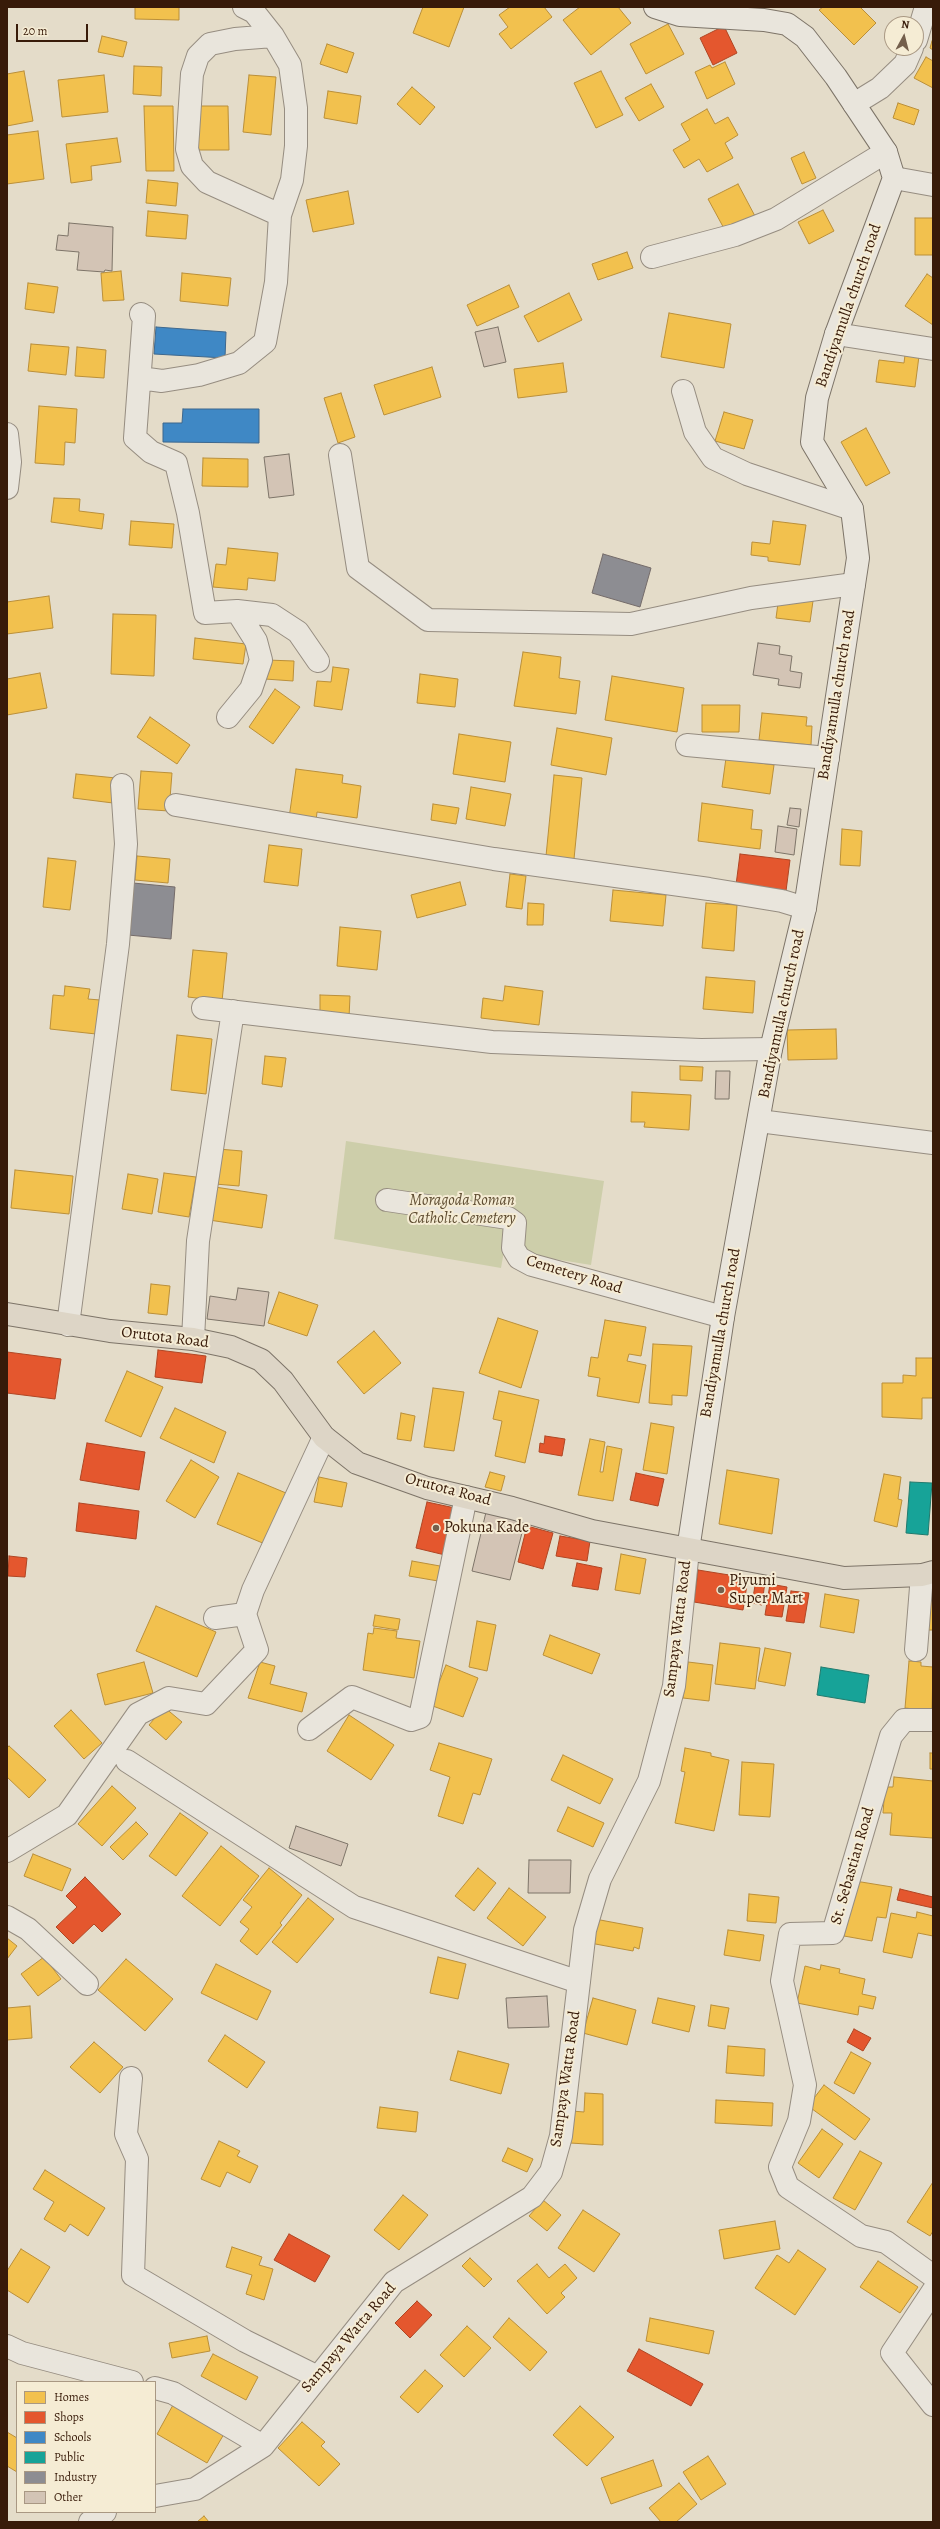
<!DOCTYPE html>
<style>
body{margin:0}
#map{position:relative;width:940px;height:2529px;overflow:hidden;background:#e4dcc9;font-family:Alegreya,serif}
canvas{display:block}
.frame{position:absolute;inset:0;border:8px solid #381b09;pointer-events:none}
.legend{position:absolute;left:16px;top:2381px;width:140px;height:132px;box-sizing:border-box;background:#f5ecd4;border:1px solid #a99883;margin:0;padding:5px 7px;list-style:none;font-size:12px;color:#381b09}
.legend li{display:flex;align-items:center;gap:8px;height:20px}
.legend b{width:20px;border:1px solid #a99883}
.north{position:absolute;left:884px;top:16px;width:40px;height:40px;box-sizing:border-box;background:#f5ecd4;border:1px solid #a99883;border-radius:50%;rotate:7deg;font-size:11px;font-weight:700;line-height:16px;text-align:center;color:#381b09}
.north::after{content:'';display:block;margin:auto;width:14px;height:18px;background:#745f4c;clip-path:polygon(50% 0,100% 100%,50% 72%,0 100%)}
.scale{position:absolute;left:16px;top:24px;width:72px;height:18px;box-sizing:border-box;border:2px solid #381b09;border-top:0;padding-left:5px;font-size:12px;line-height:14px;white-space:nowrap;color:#381b09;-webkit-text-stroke:3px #f5ecd4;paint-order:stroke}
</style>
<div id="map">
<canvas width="940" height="2529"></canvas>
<div class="frame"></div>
<ul class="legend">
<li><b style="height:11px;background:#f2c14e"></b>Homes</li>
<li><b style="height:11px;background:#e4572e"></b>Shops</li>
<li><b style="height:11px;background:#3f88c5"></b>Schools</li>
<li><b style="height:11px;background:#17a398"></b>Public</li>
<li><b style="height:11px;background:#8d8d92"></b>Industry</li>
<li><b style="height:11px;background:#d3c4b5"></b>Other</li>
</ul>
<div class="north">N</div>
<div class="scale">20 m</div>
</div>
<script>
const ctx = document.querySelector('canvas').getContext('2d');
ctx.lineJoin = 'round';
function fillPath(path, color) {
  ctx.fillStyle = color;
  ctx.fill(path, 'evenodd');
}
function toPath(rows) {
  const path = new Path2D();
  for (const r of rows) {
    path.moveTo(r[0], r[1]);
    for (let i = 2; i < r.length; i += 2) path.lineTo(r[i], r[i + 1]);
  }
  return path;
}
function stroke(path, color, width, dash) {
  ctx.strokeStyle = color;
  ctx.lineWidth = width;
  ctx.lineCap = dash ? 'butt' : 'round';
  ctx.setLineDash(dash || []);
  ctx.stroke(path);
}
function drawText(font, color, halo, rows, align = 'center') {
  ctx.font = font + ' Alegreya,serif';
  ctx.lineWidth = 4;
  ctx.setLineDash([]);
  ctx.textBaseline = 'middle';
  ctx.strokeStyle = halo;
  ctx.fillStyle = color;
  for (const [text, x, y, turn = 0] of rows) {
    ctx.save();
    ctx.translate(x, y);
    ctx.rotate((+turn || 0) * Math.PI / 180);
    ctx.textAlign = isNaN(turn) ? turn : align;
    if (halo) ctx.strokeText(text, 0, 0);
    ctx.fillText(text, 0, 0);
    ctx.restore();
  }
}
fillPath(toPath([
 [346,1141,604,1181,591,1265,504,1251,501,1268,334,1239]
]), '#cdceaa');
const homes = toPath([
 [135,7,179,7,179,20,135,19,135,7],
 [423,7,464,7,449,47,413,33,423,7],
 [510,7,544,7,552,17,511,49,499,34,508,27,499,15,510,7],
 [580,7,618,7,631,23,591,55,563,20,580,7],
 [823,7,860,7,876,23,854,45,819,10,823,7],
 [668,24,684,54,646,74,630,44,668,24],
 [102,36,127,42,123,57,98,52,102,36],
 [932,41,933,41,933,50,930,48,932,41],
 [327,44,354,53,347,73,320,64,327,44],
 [926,57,933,61,933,88,914,78,926,57],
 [725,62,735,84,707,99,695,72,710,65,712,68,725,62],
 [134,66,162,67,161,96,133,94,134,66],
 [24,71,33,121,7,126,7,74,24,71],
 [601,71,623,115,596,128,574,83,601,71],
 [104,75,108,112,62,117,58,80,104,75],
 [249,75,276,77,271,135,243,132,249,75],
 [651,84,664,107,639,121,625,98,651,84],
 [412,87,435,107,420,125,397,104,412,87],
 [328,91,361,96,357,124,324,118,328,91],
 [898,103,919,110,914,125,893,118,898,103],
 [144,106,173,106,174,171,146,171,144,106],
 [191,106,228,106,229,150,191,150,191,106],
 [707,109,715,124,728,117,738,135,725,143,733,158,707,172,699,159,684,168,673,150,690,140,681,124,707,109],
 [38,131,44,179,7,184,7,135,38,131],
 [117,138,121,162,91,166,92,180,71,183,66,144,117,138],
 [804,152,816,178,802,184,791,158,804,152],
 [148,180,178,183,176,206,146,203,148,180],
 [738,184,756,218,727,234,708,199,738,184],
 [348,191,354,224,313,232,306,200,348,191],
 [823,210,834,231,809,244,798,222,823,210],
 [148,211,188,215,186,239,146,236,148,211],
 [915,218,933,218,933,255,915,255,915,218],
 [627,252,633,268,598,280,592,264,627,252],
 [121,271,124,300,103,301,101,273,121,271],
 [182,273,231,278,228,306,180,301,182,273],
 [927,274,933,278,933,325,905,306,927,274],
 [28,283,58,287,54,313,25,309,28,283],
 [509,285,519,307,477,326,467,305,509,285],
 [569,293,582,320,538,342,524,316,569,293],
 [669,313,731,324,724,368,661,357,669,313],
 [31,344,69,347,66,375,28,371,31,344],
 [77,347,106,350,104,378,75,376,77,347],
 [905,355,919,356,915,387,876,382,879,360,904,363,905,355],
 [563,363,567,392,518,398,514,369,563,363],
 [432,367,441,397,384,415,374,385,432,367],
 [341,393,355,437,338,443,324,398,341,393],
 [39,406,77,409,75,443,65,442,64,465,35,463,39,406],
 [724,412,753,420,744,449,715,441,724,412],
 [866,428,890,473,866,486,841,442,866,428],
 [203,458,248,459,248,487,202,486,203,458],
 [54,498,80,499,79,511,104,514,102,529,51,522,54,498],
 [131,521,174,524,172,548,129,545,131,521],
 [773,521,806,525,800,565,768,561,768,557,751,555,752,542,770,544,773,521],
 [228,548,278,553,275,581,248,578,247,590,213,587,216,564,226,565,228,548],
 [49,596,53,628,7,634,7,602,49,596],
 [779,596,813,601,810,622,776,618,779,596],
 [113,614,156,615,154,676,111,674,113,614],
 [195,638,246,644,243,664,193,659,195,638],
 [523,652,561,657,559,678,580,681,576,714,514,706,523,652],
 [267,660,294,661,293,681,265,679,267,660],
 [333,667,349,669,342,710,314,706,317,681,331,682,333,667],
 [40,673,47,708,7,715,7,679,40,673],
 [420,674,458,679,455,707,417,703,420,674],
 [612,676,684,688,677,732,605,720,612,676],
 [275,689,300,707,273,744,249,727,275,689],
 [702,705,740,705,739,732,702,732,702,705],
 [762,713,807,717,806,726,812,726,811,745,759,740,762,713],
 [150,717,190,745,177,764,137,737,150,717],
 [557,728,612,738,606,775,551,765,557,728],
 [459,734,511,742,505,782,453,774,459,734],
 [726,758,774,765,770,794,722,787,726,758],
 [296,769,343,775,342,783,361,786,357,818,317,812,316,821,289,818,296,769],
 [141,771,172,773,169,811,138,809,141,771],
 [76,774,116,778,113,803,73,798,76,774],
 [554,775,582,778,574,859,546,856,554,775],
 [471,787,511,794,505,826,466,819,471,787],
 [702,803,753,810,751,829,762,830,760,849,698,841,702,803],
 [433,804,459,808,456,824,431,820,433,804],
 [842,829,862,831,860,866,840,865,842,829],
 [269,845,302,849,298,886,264,882,269,845],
 [137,856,170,859,168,883,135,880,137,856],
 [48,858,76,861,70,910,43,907,48,858],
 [510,874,526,876,522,909,506,907,510,874],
 [460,882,466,905,417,918,411,895,460,882],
 [613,890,666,895,663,926,610,921,613,890],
 [528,903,544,904,543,925,527,925,528,903],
 [706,903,737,905,734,951,702,948,706,903],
 [340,927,381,931,377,970,337,966,340,927],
 [193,950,227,953,222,1001,188,997,193,950],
 [706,977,755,981,753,1013,703,1009,706,977],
 [65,986,90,989,88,999,100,1000,96,1034,50,1029,53,995,64,996,65,986],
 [505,986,543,991,539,1025,481,1018,483,998,503,1001,505,986],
 [320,995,350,996,349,1018,320,1017,320,995],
 [836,1029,837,1059,788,1060,787,1030,836,1029],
 [177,1035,212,1039,206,1094,171,1090,177,1035],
 [265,1056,286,1058,282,1087,262,1084,265,1056],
 [680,1066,703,1067,702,1081,680,1080,680,1066],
 [632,1092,691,1095,689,1130,644,1127,645,1122,631,1122,632,1092],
 [218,1149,242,1151,239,1186,215,1184,218,1149],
 [15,1170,73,1176,69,1214,11,1208,15,1170],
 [164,1173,196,1177,189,1217,158,1212,164,1173],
 [128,1174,158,1179,152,1214,122,1209,128,1174],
 [215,1187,267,1195,262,1228,209,1220,215,1187],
 [151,1284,170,1286,167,1315,148,1313,151,1284],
 [279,1292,318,1305,307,1336,268,1323,279,1292],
 [498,1318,538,1331,521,1388,479,1373,498,1318],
 [605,1320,646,1327,641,1356,629,1354,627,1361,646,1365,639,1403,597,1396,600,1378,588,1376,591,1357,598,1358,605,1320],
 [374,1331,401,1363,364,1394,337,1362,374,1331],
 [653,1344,692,1346,687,1396,672,1395,672,1405,649,1403,653,1344],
 [916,1358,933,1358,933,1398,922,1398,922,1419,882,1417,882,1383,903,1383,903,1375,916,1376,916,1358],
 [127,1371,163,1387,141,1437,105,1421,127,1371],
 [433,1388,464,1392,454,1451,424,1447,433,1388],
 [499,1391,539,1400,525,1463,495,1456,502,1421,493,1419,499,1391],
 [175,1408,226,1432,214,1463,160,1438,175,1408],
 [401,1413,415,1416,411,1441,397,1439,401,1413],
 [651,1423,674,1427,667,1474,643,1470,651,1423],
 [590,1439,605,1442,600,1472,603,1472,607,1446,622,1449,613,1501,578,1495,590,1439],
 [191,1460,219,1477,195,1518,166,1501,191,1460],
 [727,1470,779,1479,772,1534,719,1524,727,1470],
 [490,1472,505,1476,501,1491,485,1487,490,1472],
 [238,1473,286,1493,265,1544,217,1524,238,1473],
 [884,1474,901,1477,898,1499,902,1500,897,1527,874,1521,884,1474],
 [319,1477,347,1483,342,1507,314,1502,319,1477],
 [621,1554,646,1559,640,1594,615,1590,621,1554],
 [412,1561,440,1566,438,1581,409,1576,412,1561],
 [825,1594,859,1600,854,1633,820,1627,825,1594],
 [927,1594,933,1595,933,1630,924,1630,927,1594],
 [156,1606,216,1632,197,1677,136,1651,156,1606],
 [375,1615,400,1619,398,1630,373,1626,375,1615],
 [477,1621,496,1625,487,1671,469,1667,477,1621],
 [374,1628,397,1631,396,1638,420,1641,414,1678,363,1670,368,1633,373,1634,374,1628],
 [550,1635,600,1654,592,1674,543,1655,550,1635],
 [720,1643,760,1648,755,1689,715,1684,720,1643],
 [765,1648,791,1653,785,1686,758,1681,765,1648],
 [909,1661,921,1662,921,1666,933,1667,932,1711,905,1708,909,1661],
 [144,1662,153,1693,105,1705,97,1674,144,1662],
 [260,1662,275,1666,270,1684,307,1693,302,1712,248,1698,260,1662],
 [688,1662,713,1665,709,1701,683,1698,688,1662],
 [446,1665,478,1678,463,1717,430,1705,446,1665],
 [164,1707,182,1722,166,1740,149,1725,164,1707],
 [71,1710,102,1743,84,1759,54,1726,71,1710],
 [349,1715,394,1745,371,1780,327,1751,349,1715],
 [439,1743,492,1759,480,1795,473,1793,463,1824,438,1816,450,1777,430,1770,439,1743],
 [9,1746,46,1780,29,1798,7,1777,7,1748,9,1746],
 [685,1748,711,1753,711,1756,729,1760,714,1831,675,1823,685,1772,681,1771,685,1748],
 [930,1753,933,1753,933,1769,930,1769,930,1753],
 [563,1755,613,1779,600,1804,551,1780,563,1755],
 [742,1762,774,1764,770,1817,739,1815,742,1762],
 [894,1777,933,1781,933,1838,890,1835,892,1813,883,1813,885,1787,893,1787,894,1777],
 [112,1786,136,1808,102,1846,78,1824,112,1786],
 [568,1807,604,1823,593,1847,557,1831,568,1807],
 [180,1813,208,1833,176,1876,149,1856,180,1813],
 [136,1822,148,1834,123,1860,110,1847,136,1822],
 [221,1846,259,1876,220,1926,182,1896,221,1846],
 [33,1854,71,1869,62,1891,24,1876,33,1854],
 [269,1868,302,1895,280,1923,282,1925,257,1955,240,1941,249,1929,240,1922,252,1907,243,1900,269,1868],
 [478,1868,496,1883,474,1911,455,1896,478,1868],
 [855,1881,892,1887,886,1918,877,1917,872,1941,844,1936,855,1881],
 [509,1888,546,1917,523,1946,487,1918,509,1888],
 [749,1894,779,1897,776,1923,747,1921,749,1894],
 [308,1898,334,1919,297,1963,272,1942,308,1898],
 [917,1912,933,1916,933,1936,918,1933,912,1958,883,1952,891,1913,916,1918,917,1912],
 [595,1919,643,1928,639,1949,634,1947,633,1951,590,1943,595,1919],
 [728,1930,764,1935,760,1961,724,1955,728,1930],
 [7,1938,17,1946,7,1959,7,1938],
 [44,1957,61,1979,38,1996,21,1974,44,1957],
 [438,1957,466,1964,458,1999,430,1993,438,1957],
 [126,1959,173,1999,145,2031,98,1990,126,1959],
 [216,1964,271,1991,257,2020,201,1993,216,1964],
 [821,1965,840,1969,839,1973,865,1979,862,1994,876,1997,873,2009,859,2006,858,2015,797,2003,805,1966,820,1970,821,1965],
 [593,1998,636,2010,627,2045,583,2033,593,1998],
 [658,1998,695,2006,689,2032,652,2023,658,1998],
 [711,2005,729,2008,725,2029,708,2026,711,2005],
 [30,2006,32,2038,7,2040,7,2008,30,2006],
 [225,2035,265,2062,247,2088,208,2061,225,2035],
 [94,2042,123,2067,100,2093,70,2067,94,2042],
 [728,2046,765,2049,764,2076,726,2073,728,2046],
 [458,2051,509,2064,501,2094,450,2080,458,2051],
 [851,2052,871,2063,854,2094,834,2083,851,2052],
 [824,2085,870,2119,855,2140,808,2106,824,2085],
 [585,2093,603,2094,603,2145,570,2143,572,2111,584,2112,585,2093],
 [716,2100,773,2103,772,2126,715,2123,716,2100],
 [380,2107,418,2112,416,2132,377,2128,380,2107],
 [822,2129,843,2144,819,2178,798,2163,822,2129],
 [219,2141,240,2151,237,2156,258,2166,250,2183,227,2172,220,2187,201,2179,219,2141],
 [508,2148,533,2159,527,2172,502,2161,508,2148],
 [860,2151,882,2163,855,2210,833,2198,860,2151],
 [45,2170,105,2208,88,2236,70,2224,65,2232,44,2219,54,2202,33,2189,45,2170],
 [933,2182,933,2231,930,2236,907,2222,933,2182],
 [403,2195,428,2215,399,2250,374,2230,403,2195],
 [543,2200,561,2215,547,2231,529,2216,543,2200],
 [583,2210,620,2234,594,2272,558,2248,583,2210],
 [775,2221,780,2249,724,2259,719,2230,775,2221],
 [232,2247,262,2257,259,2265,273,2269,264,2300,246,2294,252,2275,226,2267,232,2247],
 [21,2249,50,2267,28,2303,7,2290,7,2271,21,2249],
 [798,2250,826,2269,795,2315,755,2288,777,2255,789,2263,798,2250],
 [470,2258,492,2279,484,2287,462,2266,470,2258],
 [878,2261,918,2287,900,2313,860,2287,878,2261],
 [537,2264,549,2278,565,2264,577,2278,561,2293,565,2297,547,2314,517,2281,537,2264],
 [509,2318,547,2352,530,2371,493,2337,509,2318],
 [650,2318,714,2331,709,2354,646,2341,650,2318],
 [467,2326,491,2348,464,2377,440,2355,467,2326],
 [207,2336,210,2351,172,2358,169,2343,207,2336],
 [213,2354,258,2377,246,2400,201,2376,213,2354],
 [425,2370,443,2386,418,2413,400,2397,425,2370],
 [173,2405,224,2434,207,2463,157,2434,173,2405],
 [580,2406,614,2437,587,2466,553,2435,580,2406],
 [302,2422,325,2442,321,2446,340,2464,319,2486,278,2448,302,2422],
 [7,2432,17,2438,17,2472,7,2466,7,2432],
 [708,2456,726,2484,701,2500,683,2472,708,2456],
 [653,2460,662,2486,611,2504,601,2478,653,2460],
 [679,2483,697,2504,676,2522,661,2522,649,2508,679,2483],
 [204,2516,209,2522,197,2522,204,2516]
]);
fillPath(homes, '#f2c14e');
stroke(homes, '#ba8f39', 1);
const shops = toPath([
 [724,26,737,53,713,65,700,38,724,26],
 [740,854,790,860,786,891,736,885,740,854],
 [158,1350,206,1356,202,1383,155,1377,158,1350],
 [7,1352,61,1359,55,1399,7,1393,7,1352],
 [545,1436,565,1439,562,1456,539,1452,540,1443,544,1444,545,1436],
 [87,1443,145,1452,139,1490,80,1480,87,1443],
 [636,1473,664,1479,658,1506,630,1500,636,1473],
 [427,1502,455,1508,445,1555,416,1548,427,1502],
 [79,1503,139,1511,136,1539,76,1531,79,1503],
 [527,1526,553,1533,543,1569,518,1562,527,1526],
 [560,1536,590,1541,587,1561,556,1556,560,1536],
 [9,1556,27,1558,25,1577,8,1576,9,1556],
 [577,1563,602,1568,598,1590,572,1586,577,1563],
 [698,1570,748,1578,743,1610,694,1602,698,1570],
 [756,1580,765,1581,762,1605,752,1603,756,1580],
 [770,1584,787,1587,782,1617,765,1615,770,1584],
 [791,1591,809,1593,804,1623,786,1621,791,1591],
 [85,1877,121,1914,102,1932,94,1924,73,1944,56,1927,77,1907,66,1896,85,1877],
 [900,1889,933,1897,933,1908,897,1900,900,1889],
 [854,2029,871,2038,863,2051,847,2042,854,2029],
 [289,2234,330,2256,315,2282,274,2260,289,2234],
 [417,2301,432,2315,410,2338,395,2323,417,2301],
 [639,2349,703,2384,691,2406,627,2371,639,2349]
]);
fillPath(shops, '#e4572e');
stroke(shops, '#b04523', 1);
const schools = toPath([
 [156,327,226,332,225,358,154,354,156,327],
 [183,409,259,409,259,443,163,442,163,423,182,423,183,409]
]);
fillPath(schools, '#3f88c5');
stroke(schools, '#3d678d', 1);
const public = toPath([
 [910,1482,932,1483,928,1535,906,1533,910,1482],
 [821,1667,869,1675,865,1703,817,1695,821,1667]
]);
fillPath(public, '#17a398');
stroke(public, '#217a6d', 1);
const industry = toPath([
 [603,554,651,568,640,607,592,593,603,554],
 [133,883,175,887,171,939,128,935,133,883]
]);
fillPath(industry, '#8d8d92');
stroke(industry, '#746b69', 1);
const building = toPath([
 [69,223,113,227,112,271,105,270,104,272,77,270,79,252,56,250,58,235,68,236,69,223],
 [498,327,506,362,484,367,475,332,498,327],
 [289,454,294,495,269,498,264,457,289,454],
 [758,643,780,646,779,654,792,656,790,671,802,673,800,688,778,685,779,679,753,675,758,643],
 [790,808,801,809,799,827,787,825,790,808],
 [778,826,797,829,794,855,775,852,778,826],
 [716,1071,730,1071,729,1099,715,1099,716,1071],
 [238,1288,269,1292,264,1326,207,1319,210,1296,236,1300,238,1288],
 [487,1508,526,1517,510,1580,472,1571,487,1508],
 [296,1826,348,1844,341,1866,289,1848,296,1826],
 [529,1860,571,1860,570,1893,528,1893,529,1860],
 [547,1996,549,2027,508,2028,506,1998,547,1996]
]);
fillPath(building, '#d3c4b5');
stroke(building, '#7d7468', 1);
const street = toPath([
 [273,36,235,39,210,44,198,56,192,74,187,149,192,166,207,182,280,215],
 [916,40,926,7],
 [854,104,880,88,905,64,912,48],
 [894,178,933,185],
 [652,257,735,235,776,219,886,152],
 [141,314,144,316,135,438,151,452,176,463,188,513,205,613,237,611,272,615,298,632,318,661],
 [836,334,933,349],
 [140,378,162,381,199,375,239,363,265,342,276,282,280,215,292,180,296,146,296,108,290,65,273,36,254,12,244,7],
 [683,391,695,432,713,458,747,474,852,509],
 [7,434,10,462,7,488],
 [340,455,358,568,428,620,631,624,751,598,854,584],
 [228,717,251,689,261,660,256,641,237,611],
 [687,745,828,758],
 [176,805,494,859,709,889,782,901,805,908],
 [203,1008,492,1042,701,1050,771,1049],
 [759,1121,933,1143],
 [387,1200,508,1218,515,1223,513,1248,519,1258,532,1265,723,1317],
 [68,1325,118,944,126,844,122,785],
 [193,1339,198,1241,233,1011],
 [215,1618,245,1614],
 [916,1650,922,1575],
 [933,1720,904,1720,891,1736,833,1933,790,1934,782,1981,805,2085,799,2121,780,2167,788,2187,861,2236,886,2242,933,2276],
 [309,1729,352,1697,411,1720,420,1717,466,1497],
 [127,1761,354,1907,579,1982],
 [7,1851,67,1815,138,1714,169,1698,206,1704,257,1650,245,1614,253,1590,324,1437],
 [7,1917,28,1929,87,1984],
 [131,2078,126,2134,137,2159,133,2275,245,2341,316,2376],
 [933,2291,892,2353,933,2405],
 [7,2346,22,2353,132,2382],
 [155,2388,173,2393,263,2446],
 [155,2496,195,2489,263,2446,394,2282,532,2197,551,2172,561,2136,585,1930,600,1879,649,1781,674,1686,688,1550],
 [90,2522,105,2512]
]);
const secondary = toPath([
 [655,7,680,15,764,20,787,24,805,37,836,77,886,152,894,178,836,334,817,398,812,442,852,509,858,558,805,908,771,1049,723,1317,688,1550]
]);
const primary = toPath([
 [7,1314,110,1331,193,1339,231,1347,261,1360,283,1381,324,1437,357,1463,427,1488,512,1508,592,1531,844,1578,922,1575,933,1572]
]);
stroke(street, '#968d81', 24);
stroke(secondary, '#7d7468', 24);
stroke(primary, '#7d7468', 24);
stroke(street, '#e9e5dc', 22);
stroke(secondary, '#e9e5dc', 22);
stroke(primary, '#ddd5c6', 22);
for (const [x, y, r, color] of [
 [436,1528,4,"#745f4c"],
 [721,1590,4,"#745f4c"]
]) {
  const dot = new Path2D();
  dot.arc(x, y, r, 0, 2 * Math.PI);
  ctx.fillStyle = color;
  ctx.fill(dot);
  stroke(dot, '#f5ecd4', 1.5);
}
drawText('16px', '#381b09', '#f5ecd4', [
 ["Bandiyamulla church road",849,306,-71],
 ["Bandiyamulla church road",837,695,-81],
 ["Bandiyamulla church road",782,1014,-78],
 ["Cemetery Road",574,1275,17],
 ["Bandiyamulla church road",721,1333,-80],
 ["Orutota Road",165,1338,7],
 ["Orutota Road",448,1490,15],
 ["Sampaya Watta Road",678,1629,-83],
 ["St. Sebastian Road",853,1866,-74],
 ["Sampaya Watta Road",566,2079,-82],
 ["Sampaya Watta Road",349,2338,-50]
]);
drawText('italic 16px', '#5f4d32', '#f5ecd4', [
 ["Moragoda Roman",462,1201],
 ["Catholic Cemetery",462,1219]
]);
drawText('16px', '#381b09', '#f5ecd4', [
 ["Pokuna Kade",444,1528],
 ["Piyumi",729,1581],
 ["Super Mart",729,1599]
], 'left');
</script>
